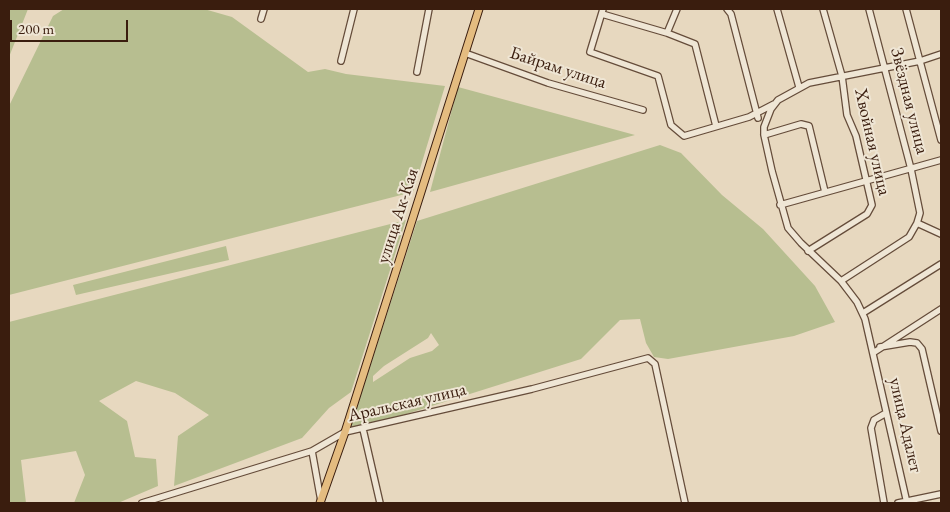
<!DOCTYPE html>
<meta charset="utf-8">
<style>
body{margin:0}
#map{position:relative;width:950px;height:512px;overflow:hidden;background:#e7d8bf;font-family:"EB Garamond",serif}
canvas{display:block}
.frame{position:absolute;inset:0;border:10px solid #3a1d0e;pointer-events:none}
.scale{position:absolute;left:10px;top:20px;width:118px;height:22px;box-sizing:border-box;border:2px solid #3a1d0e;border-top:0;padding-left:6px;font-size:15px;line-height:18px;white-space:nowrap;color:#3a1d0e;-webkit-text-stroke:4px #efe6d5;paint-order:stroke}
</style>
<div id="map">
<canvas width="950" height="512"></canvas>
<div class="frame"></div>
<div class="scale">200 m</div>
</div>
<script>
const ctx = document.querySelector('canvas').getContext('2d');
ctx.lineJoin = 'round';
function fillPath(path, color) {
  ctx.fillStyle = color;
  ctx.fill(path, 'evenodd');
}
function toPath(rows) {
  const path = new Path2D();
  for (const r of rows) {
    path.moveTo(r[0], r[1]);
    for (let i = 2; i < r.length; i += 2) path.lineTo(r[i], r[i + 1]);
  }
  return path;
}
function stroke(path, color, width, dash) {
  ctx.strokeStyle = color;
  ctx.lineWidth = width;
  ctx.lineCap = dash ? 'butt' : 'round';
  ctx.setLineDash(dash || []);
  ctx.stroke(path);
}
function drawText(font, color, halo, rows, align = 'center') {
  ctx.font = font + ' "EB Garamond",serif';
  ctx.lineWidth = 4;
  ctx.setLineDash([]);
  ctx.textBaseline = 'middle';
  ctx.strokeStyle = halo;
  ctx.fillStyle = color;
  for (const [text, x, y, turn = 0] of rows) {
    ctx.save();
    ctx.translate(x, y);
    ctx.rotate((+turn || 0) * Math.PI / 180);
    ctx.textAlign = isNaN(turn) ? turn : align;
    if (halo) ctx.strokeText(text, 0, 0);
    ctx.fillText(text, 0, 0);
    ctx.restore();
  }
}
fillPath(toPath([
 [9,9,28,9,9,57],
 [64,9,204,9,232,17,308,72,325,69,346,74,445,86,413,192,9,295,9,106,53,16],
 [458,87,635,135,430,192],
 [660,145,681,153,722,195,763,229,815,286,835,322,794,336,668,359,654,357,646,343,640,319,620,320,581,359,349,432,417,221],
 [431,333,439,345,432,351,410,358,373,382,373,376,384,366,428,338],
 [406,220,351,392,329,408,302,438,174,486,178,436,209,415,175,393,136,381,99,401,127,421,135,457,156,459,158,486,118,503,74,503,85,475,76,451,21,460,26,503,9,503,9,322],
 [226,246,229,260,76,295,73,285]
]), '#b7be90');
const minor = toPath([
 [603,9,590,52,658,76,671,125,684,136,749,117,774,104],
 [727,9,731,14,758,118],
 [777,9,799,87],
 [906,9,941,140],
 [602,14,667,33,695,44,716,126],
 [261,19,264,9],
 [667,33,677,9],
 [465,53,548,83,643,110],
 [341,61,354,9],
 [417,72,429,9],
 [764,135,801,124,809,126,825,192],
 [780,205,941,160],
 [917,223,941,234],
 [808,251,867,214,872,205,856,136,847,115,842,76,823,9],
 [841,281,909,237,917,223,920,213,911,169,869,9],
 [863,313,941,264],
 [880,347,910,342,917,343,922,349,941,431],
 [873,353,941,309],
 [363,429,380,503],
 [312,451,321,501],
 [142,503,312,451,345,432,532,389,648,358,655,364,685,503],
 [884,503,871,428,874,420,886,413],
 [898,503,941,494],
 [907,503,865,319,857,302,841,281,801,243,788,228,772,171,764,135,764,127,771,109,778,100,809,83,920,61,941,54]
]);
const major = toPath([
 [320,503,345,432,479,9]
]);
stroke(minor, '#654c3a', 8);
stroke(major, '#3a1d0e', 9);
stroke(minor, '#efe6d5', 5.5);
stroke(major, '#e4bc80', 7);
drawText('18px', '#3a1d0e', '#efe6d5', [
 ["Байрам улица",558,68,18],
 ["Звёздная улица",909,101,76],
 ["Хвойная улица",872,142,77],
 ["улица Ак-Кая",398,216,-72],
 ["Аральская улица",407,403,-13],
 ["улица Адалет",905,425,77]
]);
</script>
